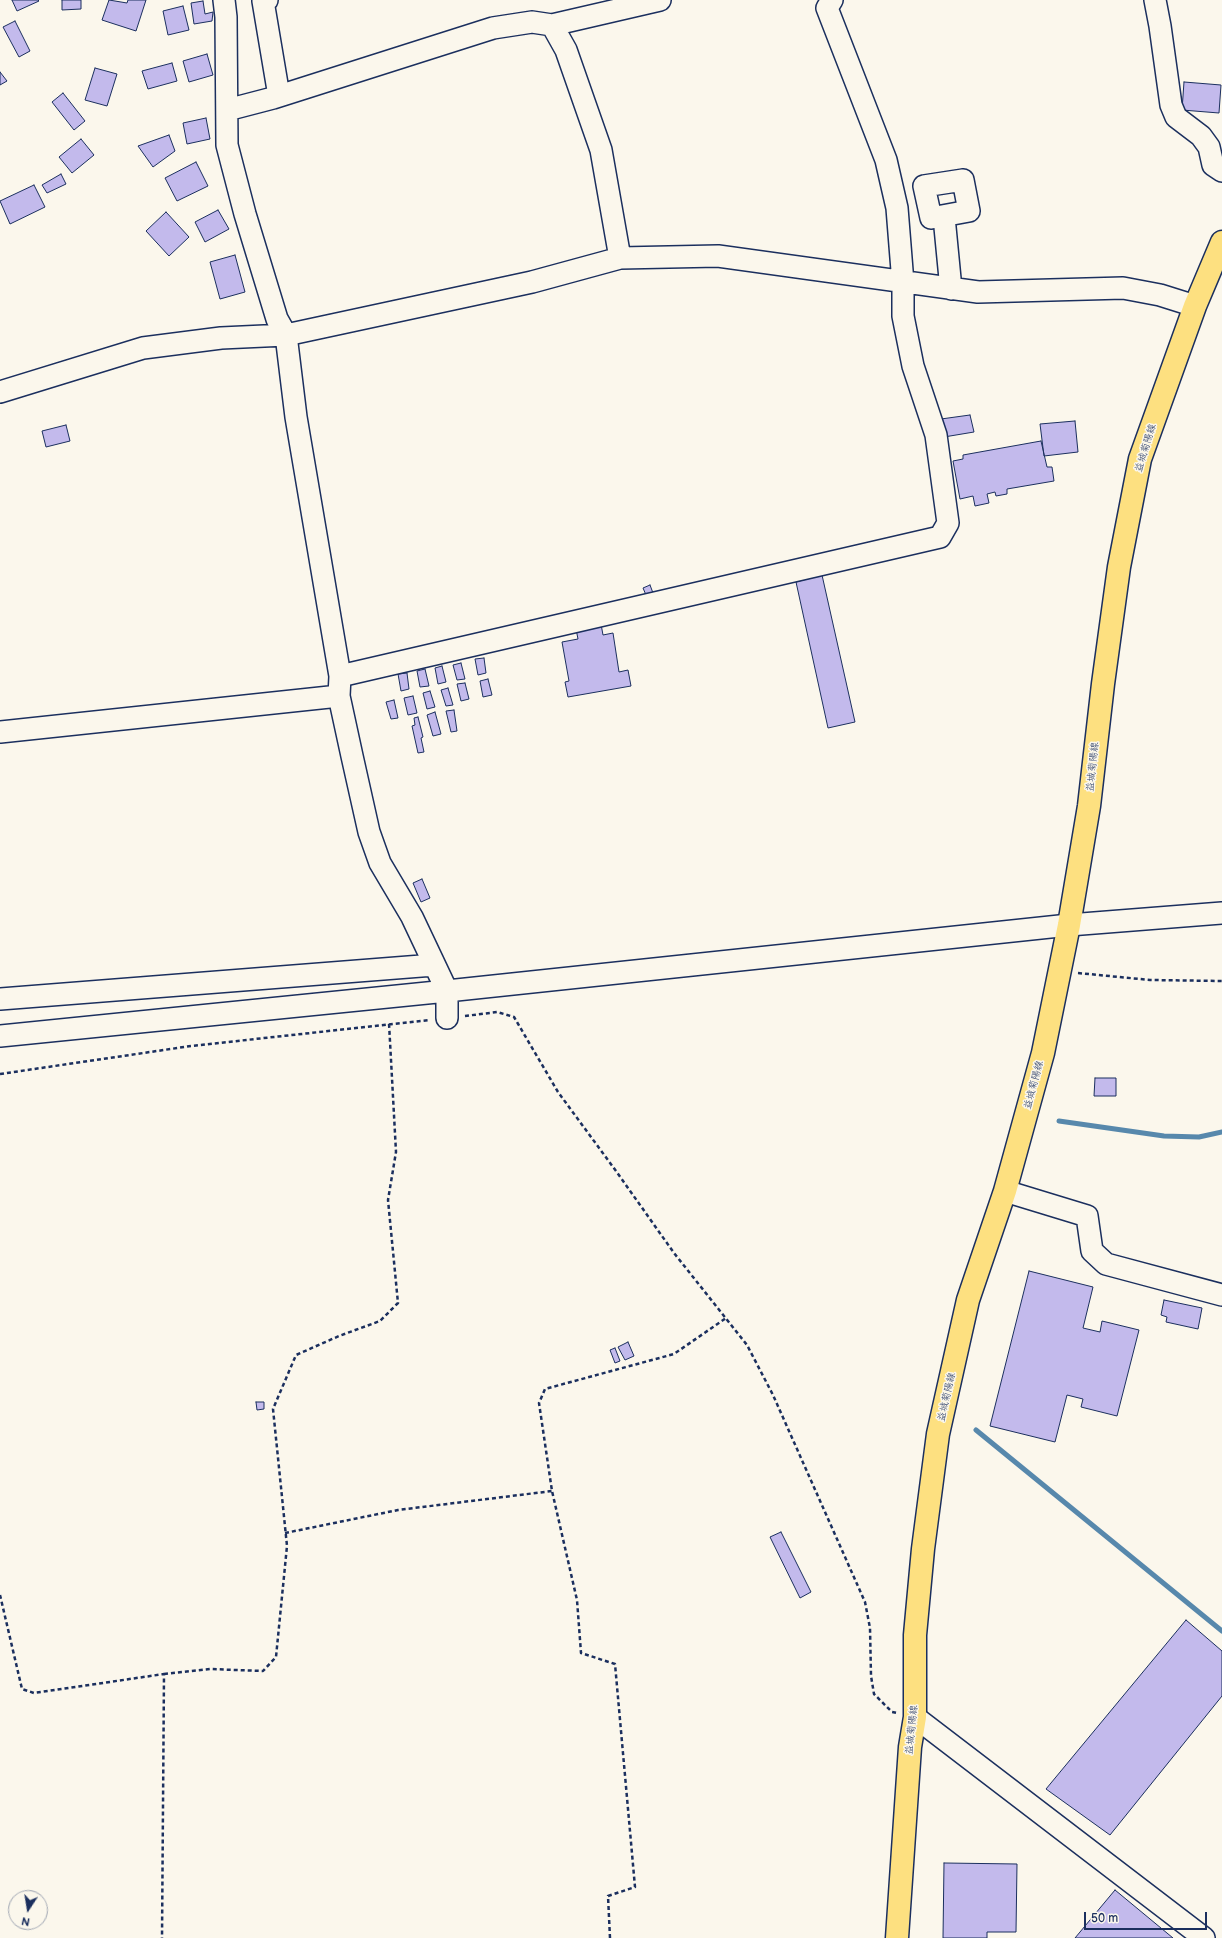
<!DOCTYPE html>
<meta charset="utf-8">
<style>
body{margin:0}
#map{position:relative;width:1222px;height:1938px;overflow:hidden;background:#fbf7ec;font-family:"Balsamiq Sans",sans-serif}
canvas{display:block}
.north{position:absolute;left:8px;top:1890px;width:40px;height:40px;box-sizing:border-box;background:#fbf7ec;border:1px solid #a1a7b3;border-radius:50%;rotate:192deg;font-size:11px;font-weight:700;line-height:16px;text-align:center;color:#1b2f5e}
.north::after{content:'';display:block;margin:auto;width:14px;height:18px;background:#1b2f5e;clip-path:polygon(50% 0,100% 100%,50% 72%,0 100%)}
.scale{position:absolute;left:1084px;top:1912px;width:123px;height:18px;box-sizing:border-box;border:2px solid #1b2f5e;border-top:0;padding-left:5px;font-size:12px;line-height:14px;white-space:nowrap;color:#1b2f5e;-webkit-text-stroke:3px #fbf7ec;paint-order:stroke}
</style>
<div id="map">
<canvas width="1222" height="1938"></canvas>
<div class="north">N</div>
<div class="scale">50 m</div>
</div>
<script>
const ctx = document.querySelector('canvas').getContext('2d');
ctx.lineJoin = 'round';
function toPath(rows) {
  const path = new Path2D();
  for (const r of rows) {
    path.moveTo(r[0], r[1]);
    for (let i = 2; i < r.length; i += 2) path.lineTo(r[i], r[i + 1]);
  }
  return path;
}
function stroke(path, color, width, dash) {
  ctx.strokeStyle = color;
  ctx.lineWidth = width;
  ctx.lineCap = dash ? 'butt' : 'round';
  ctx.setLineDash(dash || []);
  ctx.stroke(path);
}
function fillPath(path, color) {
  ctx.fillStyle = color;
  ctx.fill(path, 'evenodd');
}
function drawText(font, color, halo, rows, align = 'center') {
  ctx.font = font + ' "Balsamiq Sans","Klee One",sans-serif';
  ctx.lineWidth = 3;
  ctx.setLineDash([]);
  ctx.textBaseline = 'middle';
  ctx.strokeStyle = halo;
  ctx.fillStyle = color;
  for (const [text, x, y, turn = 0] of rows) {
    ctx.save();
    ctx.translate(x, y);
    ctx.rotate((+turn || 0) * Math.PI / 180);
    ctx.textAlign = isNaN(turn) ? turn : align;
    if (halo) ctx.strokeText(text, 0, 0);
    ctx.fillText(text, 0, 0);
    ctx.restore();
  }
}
stroke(toPath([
 [1059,1121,1164,1136,1199,1137,1222,1132],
 [976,1430,1222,1631]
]), '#5788ac', 5);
const building = toPath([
 [12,0,38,0,39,1,17,11,12,0],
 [62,0,81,0,81,9,62,10,62,0],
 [109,0,127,3,128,0,146,0,136,31,102,20,109,0],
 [203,1,205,14,213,12,212,21,194,24,191,3,203,1],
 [183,6,189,30,168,35,163,11,183,6],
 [15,21,30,51,19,57,3,27,15,21],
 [207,54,213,75,189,82,183,61,207,54],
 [172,63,177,81,148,89,142,71,172,63],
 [95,68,117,74,107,106,85,100,95,68],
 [0,72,7,81,0,85,0,72],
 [1184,82,1221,85,1219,113,1182,110,1184,82],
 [63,93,85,121,74,130,52,102,63,93],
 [206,118,210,139,187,144,183,123,206,118],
 [169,135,175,151,153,167,138,146,169,135],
 [81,139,94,155,72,173,59,157,81,139],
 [196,162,208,186,177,201,165,178,196,162],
 [61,174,66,184,47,193,42,185,61,174],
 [34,185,45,207,10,224,0,201,34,185],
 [218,210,229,229,205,242,195,222,218,210],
 [166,212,189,237,169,256,146,231,166,212],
 [235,255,245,292,220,299,210,262,235,255],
 [970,415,974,432,944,437,941,419,970,415],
 [1075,421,1078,452,1044,456,1040,424,1075,421],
 [66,425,70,441,46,447,42,431,66,425],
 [1041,441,1047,467,1052,467,1054,481,1007,489,1007,494,996,496,995,492,987,494,989,503,975,506,973,496,960,499,953,461,963,459,963,455,1041,441],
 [822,575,855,722,828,728,796,582,822,575],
 [650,585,653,593,646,595,643,588,650,585],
 [601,624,603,635,613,633,619,672,628,670,631,686,568,697,565,682,569,681,562,642,578,639,576,629,601,624],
 [484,658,486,673,478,675,475,659,484,658],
 [461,663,465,679,457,680,453,665,461,663],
 [442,666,446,682,438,684,435,668,442,666],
 [425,669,429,686,420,687,417,671,425,669],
 [407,673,409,689,401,691,398,674,407,673],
 [488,679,492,695,483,697,480,681,488,679],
 [465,683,469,699,461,701,457,684,465,683],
 [448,688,453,705,446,706,441,690,448,688],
 [430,691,435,707,427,709,423,693,430,691],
 [413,696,417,713,408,715,404,698,413,696],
 [394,700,398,718,391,719,386,702,394,700],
 [454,710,457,731,451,732,446,711,454,710],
 [435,712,441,734,433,736,427,715,435,712],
 [418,717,423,737,421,738,424,752,418,753,412,726,415,725,414,718,418,717],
 [422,879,430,898,421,902,413,883,422,879],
 [1095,1078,1116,1078,1116,1096,1094,1096,1095,1078],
 [1029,1271,1093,1287,1083,1328,1100,1332,1102,1321,1139,1330,1117,1416,1081,1407,1083,1399,1067,1395,1055,1442,990,1426,1029,1271],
 [1164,1300,1202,1308,1198,1329,1166,1322,1167,1317,1161,1315,1164,1300],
 [628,1342,634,1356,625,1360,618,1347,628,1342],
 [615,1348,620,1361,615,1363,610,1350,615,1348],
 [256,1402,264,1402,264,1409,257,1410,256,1402],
 [781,1532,811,1592,800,1598,770,1537,781,1532],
 [1186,1620,1222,1651,1222,1696,1110,1835,1046,1789,1186,1620],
 [944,1863,1017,1864,1016,1932,987,1932,987,1938,943,1938,944,1863],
 [1115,1890,1173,1938,1075,1938,1115,1890]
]);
fillPath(building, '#c3baec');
stroke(building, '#1b2f5e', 1);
const minor = toPath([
 [224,0,226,17,227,145,245,214,277,319,286,335,296,417,340,676,339,696,352,756,369,832,380,863,412,917,447,991,447,1018],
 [267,0,263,1,279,96],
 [1155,0,1160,26,1171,105,1176,117,1201,136,1209,147,1213,165,1222,171],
 [552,25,660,0],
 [227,110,273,98,493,28,532,22,552,25,566,50,601,150,620,258],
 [963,180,969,211,931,218,924,186,963,180],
 [944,217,951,289],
 [0,392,143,348,221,338,286,335,532,282,620,258,718,256,978,292,1123,288,1160,295,1195,306],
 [340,676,940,537,948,523,936,435,913,366,903,316,903,283,897,208,886,160,827,8,832,0],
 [0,732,339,696],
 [0,999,434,965],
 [0,1036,447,991,1069,925,1222,913],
 [1005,1191,1087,1216,1092,1251,1106,1264,1222,1295],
 [915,1717,1204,1938]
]);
const major = toPath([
 [897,1938,910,1747,915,1717,915,1635,923,1549,938,1434,968,1300,1005,1191,1043,1053,1069,925,1089,806,1103,684,1119,567,1140,459,1195,306,1222,242]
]);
stroke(minor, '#1b2f5e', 24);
stroke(major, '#1b2f5e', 25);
stroke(toPath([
 [1078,973,1150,980,1222,981],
 [465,1016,497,1012,514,1017,558,1092,616,1171,674,1253,747,1345,773,1395,865,1602,870,1628,871,1676,874,1694,892,1712,897,1713],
 [0,1074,191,1046,430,1020],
 [285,1533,398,1510,552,1491],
 [0,1595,22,1689,34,1693,164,1674,162,1938],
 [164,1674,210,1669,263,1671,276,1657,287,1546,273,1409,296,1355,339,1336,380,1321,398,1303,388,1200,396,1152,389,1023],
 [610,1938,608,1896,635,1887,615,1664,581,1653,577,1600,552,1491,539,1403,545,1389,674,1354,726,1318]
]), '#1b2f5e', 2.5, [4, 3]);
stroke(minor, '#fbf7ec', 21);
stroke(major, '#fde080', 22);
drawText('10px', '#1b2f5e', '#fbf7ec', [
 ["益城菊陽線",1146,448,-73],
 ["益城菊陽線",1093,767,-84],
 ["益城菊陽線",1034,1085,-75],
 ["益城菊陽線",947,1397,-77],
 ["益城菊陽線",912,1730,-84]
]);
</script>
